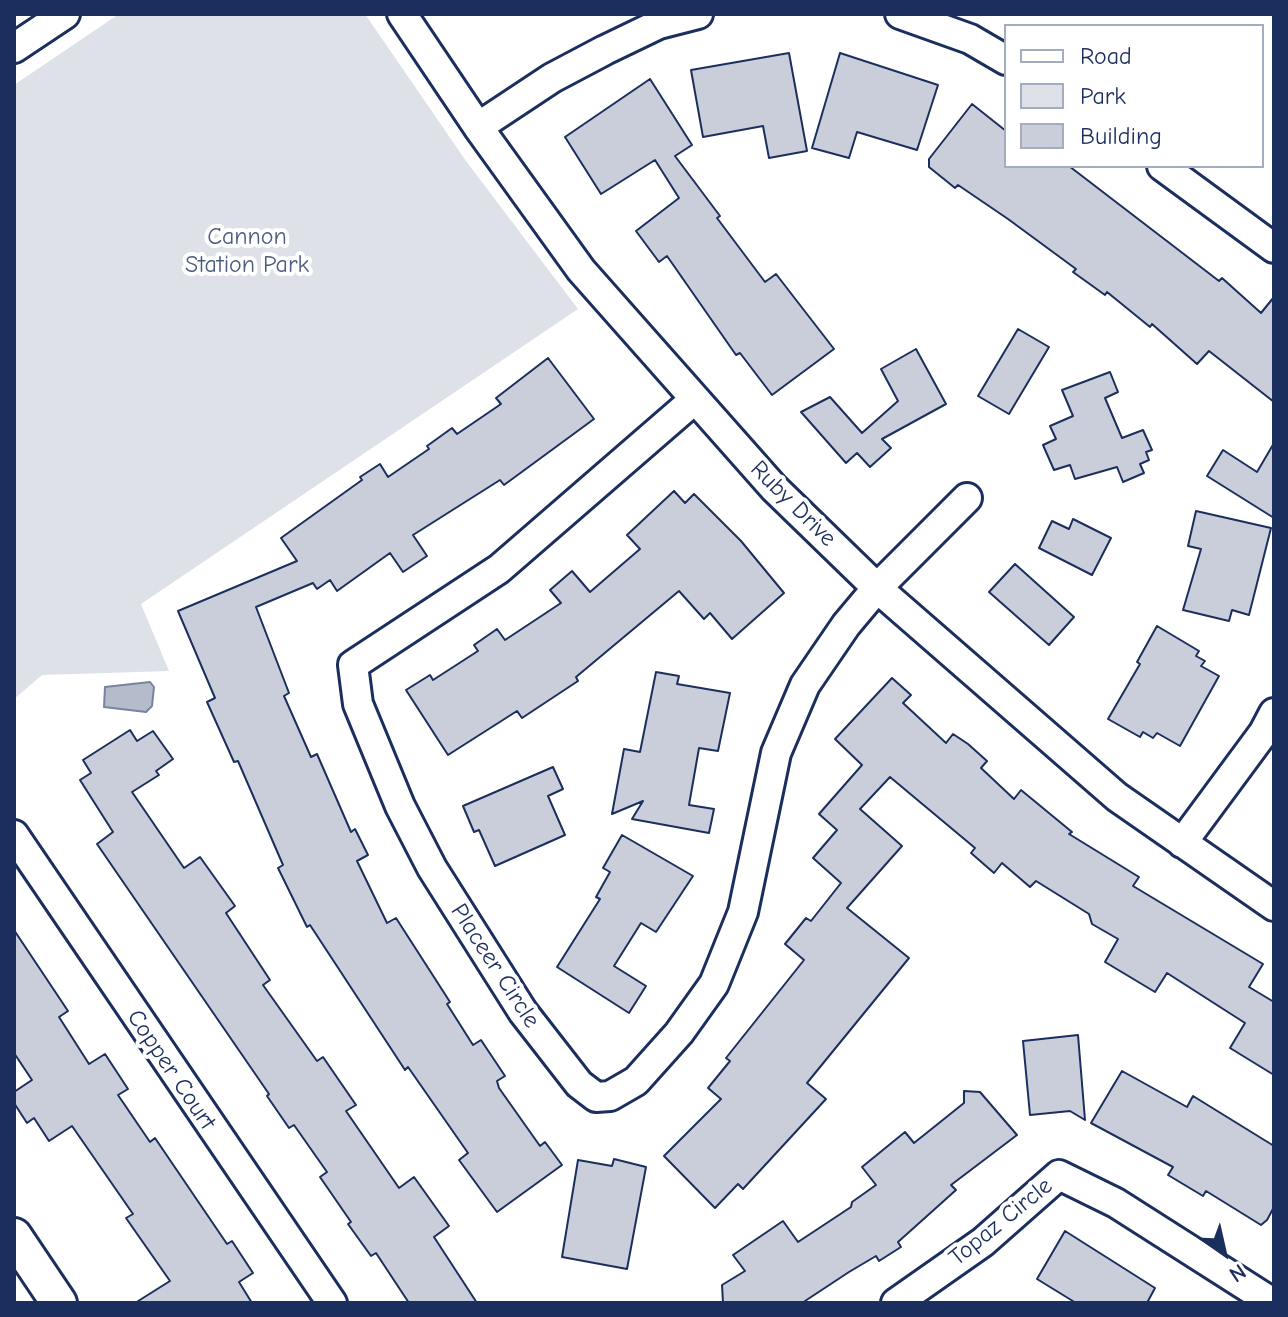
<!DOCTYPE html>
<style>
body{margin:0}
#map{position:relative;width:1288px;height:1317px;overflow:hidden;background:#fff;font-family:"Comic Neue",sans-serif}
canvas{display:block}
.frame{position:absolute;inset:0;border:16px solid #1b2f5e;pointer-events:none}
.legend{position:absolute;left:1004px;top:24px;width:260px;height:144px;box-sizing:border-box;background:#fff;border:2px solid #a4acbf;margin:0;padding:10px 14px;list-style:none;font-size:24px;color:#1b2f5e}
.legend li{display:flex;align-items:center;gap:16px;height:40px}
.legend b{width:40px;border:2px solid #a4acbf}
.north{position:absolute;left:1184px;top:1213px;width:80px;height:80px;-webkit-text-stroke:6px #fff;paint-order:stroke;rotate:146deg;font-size:22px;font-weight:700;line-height:32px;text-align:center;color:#1b2f5e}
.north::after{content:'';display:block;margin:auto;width:28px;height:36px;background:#1b2f5e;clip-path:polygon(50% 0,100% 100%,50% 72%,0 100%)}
</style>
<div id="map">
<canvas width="1288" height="1317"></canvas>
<div class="frame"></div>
<ul class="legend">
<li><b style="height:10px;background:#fff"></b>Road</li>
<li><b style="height:22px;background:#dee1e7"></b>Park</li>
<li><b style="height:22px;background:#caceda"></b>Building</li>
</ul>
<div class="north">N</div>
</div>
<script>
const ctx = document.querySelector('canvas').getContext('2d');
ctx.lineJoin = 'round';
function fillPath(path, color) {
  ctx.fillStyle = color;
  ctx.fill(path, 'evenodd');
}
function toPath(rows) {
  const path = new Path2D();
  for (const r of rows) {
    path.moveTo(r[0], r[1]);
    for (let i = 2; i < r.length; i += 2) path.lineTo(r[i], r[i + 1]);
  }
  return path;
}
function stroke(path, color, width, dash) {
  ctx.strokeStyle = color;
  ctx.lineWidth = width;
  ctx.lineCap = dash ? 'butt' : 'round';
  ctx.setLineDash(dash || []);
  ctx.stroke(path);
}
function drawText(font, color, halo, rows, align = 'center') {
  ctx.font = font + ' "Comic Neue",sans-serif';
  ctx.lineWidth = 8;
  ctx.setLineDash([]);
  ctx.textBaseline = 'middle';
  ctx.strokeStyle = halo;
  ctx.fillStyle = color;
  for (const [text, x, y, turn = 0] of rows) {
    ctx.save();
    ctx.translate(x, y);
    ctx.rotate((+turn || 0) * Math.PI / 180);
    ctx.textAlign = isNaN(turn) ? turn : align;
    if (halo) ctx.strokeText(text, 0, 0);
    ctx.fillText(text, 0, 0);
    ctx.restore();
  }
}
fillPath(toPath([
 [119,14,365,14,466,161,578,309,141,604,169,671,42,675,14,699,14,85]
]), '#dee1e7');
const water = toPath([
 [150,682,154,687,152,706,146,712,104,707,105,687,150,682]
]);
fillPath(water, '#b5bbca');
stroke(water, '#77839f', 2);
const building = toPath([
 [789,53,807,151,769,158,763,126,703,137,691,70,789,53],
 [840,53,938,85,917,150,857,132,849,158,812,148,840,53],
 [650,79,692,145,675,156,720,216,717,218,765,282,776,274,834,349,772,395,740,353,736,355,667,256,659,262,636,231,679,198,655,160,601,194,565,137,650,79],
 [972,104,1006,131,1006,166,1069,166,1219,281,1222,278,1261,313,1274,297,1274,402,1209,351,1197,364,1152,324,1150,327,1107,292,1105,295,1073,272,1076,269,1008,219,958,185,955,188,929,167,929,159,972,104],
 [1018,329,1049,347,1009,414,978,396,1018,329],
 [916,349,946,404,882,439,891,448,870,467,857,453,846,463,801,412,830,397,862,433,898,401,881,369,916,349],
 [548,358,594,419,504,485,500,480,413,535,427,556,403,572,390,553,337,591,330,580,317,589,313,583,256,607,289,693,284,696,311,757,317,754,351,832,355,829,368,855,357,861,387,923,396,918,450,1002,447,1004,473,1045,481,1040,505,1076,497,1081,499,1088,540,1146,545,1142,562,1165,497,1212,459,1160,468,1153,408,1067,405,1070,310,925,307,927,278,868,283,865,238,761,234,762,207,702,215,698,178,611,297,561,281,538,362,480,360,477,380,464,388,477,429,449,427,446,452,428,457,434,501,404,496,398,548,358],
 [1110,372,1118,392,1105,398,1122,438,1143,430,1152,450,1146,452,1149,460,1140,464,1144,473,1123,482,1117,467,1075,479,1070,465,1054,470,1043,445,1056,439,1050,426,1073,416,1062,390,1110,372],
 [1274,443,1274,518,1207,476,1223,450,1257,472,1274,443],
 [674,491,685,503,694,494,741,541,784,593,732,639,710,613,704,619,679,591,576,677,578,681,522,718,517,711,448,755,406,690,430,675,433,680,478,651,474,645,497,629,505,640,561,603,550,590,572,571,590,592,640,549,627,535,674,491],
 [1196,511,1271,528,1249,615,1232,610,1229,621,1183,610,1201,549,1188,546,1196,511],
 [1073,519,1111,538,1092,575,1039,548,1052,521,1069,529,1073,519],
 [1015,564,1074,617,1049,645,989,592,1015,564],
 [1157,626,1199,651,1196,656,1205,661,1201,666,1219,676,1180,746,1157,733,1153,738,1143,732,1140,737,1108,719,1140,664,1137,662,1157,626],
 [656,672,679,676,677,684,730,693,718,751,699,748,689,805,714,809,709,833,632,819,643,801,612,814,624,749,640,752,656,672],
 [892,678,911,695,903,703,946,743,953,734,968,744,987,761,981,768,1014,799,1021,790,1072,832,1069,834,1139,877,1133,886,1263,964,1249,987,1274,1002,1274,1075,1230,1048,1245,1023,1167,973,1155,992,1105,962,1118,939,1092,924,1089,914,1036,881,1030,887,1002,863,994,873,971,853,975,848,890,777,860,809,902,846,847,908,909,958,807,1083,826,1099,743,1189,738,1184,715,1208,664,1156,721,1099,708,1088,730,1061,726,1058,804,960,785,944,806,918,811,921,841,883,813,858,837,830,819,814,862,765,835,739,892,678],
 [130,730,137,741,153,731,173,759,156,771,159,775,132,792,184,868,200,857,235,906,226,913,270,980,263,985,317,1061,323,1057,356,1105,346,1111,399,1188,414,1177,449,1226,434,1237,477,1303,409,1303,376,1253,371,1256,348,1224,351,1222,320,1177,327,1172,294,1125,289,1128,267,1096,269,1094,97,844,113,832,80,780,91,773,83,760,130,730],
 [553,767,563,789,548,796,565,835,495,866,479,830,474,832,463,806,553,767],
 [622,835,693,876,656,932,641,923,614,966,646,986,629,1013,557,967,600,899,596,897,610,872,603,868,622,835],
 [14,930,68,1011,59,1017,89,1064,105,1054,128,1089,118,1095,150,1142,155,1138,227,1244,232,1241,253,1273,239,1282,252,1303,135,1303,170,1281,126,1218,133,1214,72,1126,49,1141,34,1118,27,1123,14,1103,14,1092,32,1080,14,1053,14,930],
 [1078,1035,1085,1120,1070,1111,1030,1115,1023,1041,1078,1035],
 [1122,1071,1187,1107,1193,1096,1274,1146,1274,1207,1267,1220,1261,1225,1206,1191,1203,1196,1168,1175,1173,1167,1091,1123,1122,1071],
 [964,1091,980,1092,1017,1135,951,1185,956,1190,898,1242,901,1247,879,1261,876,1256,849,1272,802,1303,723,1303,722,1285,745,1271,733,1255,783,1221,798,1242,851,1207,852,1202,876,1185,862,1167,905,1132,914,1143,964,1103,964,1091],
 [614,1159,646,1167,627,1269,562,1257,578,1160,612,1166,614,1159],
 [1065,1231,1155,1288,1147,1303,1076,1303,1037,1279,1065,1231]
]);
fillPath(building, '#caceda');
stroke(building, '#1b2f5e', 2);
const minor = toPath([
 [402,14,478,127,581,270,774,488,877,588,1117,797,1274,906],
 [900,14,970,39,1006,60],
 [14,48,65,14],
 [478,127,552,78,605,50,659,24,698,14],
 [1162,166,1274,248],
 [694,400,499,569,353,665,358,704,400,806,432,868,523,1012,579,1084,596,1097,610,1096,636,1081,679,1033,714,984,743,912,776,753,805,685,846,625,877,588,967,498],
 [14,835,332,1303],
 [1182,843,1264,732,1274,713],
 [896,1303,983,1242,1059,1175,1116,1203,1273,1303]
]);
const major = toPath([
 [14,1236,59,1303]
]);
stroke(minor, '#1b2f5e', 34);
stroke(major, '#1b2f5e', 40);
stroke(minor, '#fff', 28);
stroke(major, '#fff', 34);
drawText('24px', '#4c5c80', '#fff', [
 ["Cannon",247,237],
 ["Station Park",247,265]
]);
drawText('24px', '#1b2f5e', '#fff', [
 ["Ruby Drive",793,504,45],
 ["Placeer Circle",495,966,57],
 ["Copper Court",171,1070,56],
 ["Topaz Circle",1001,1222,-39]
]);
</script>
